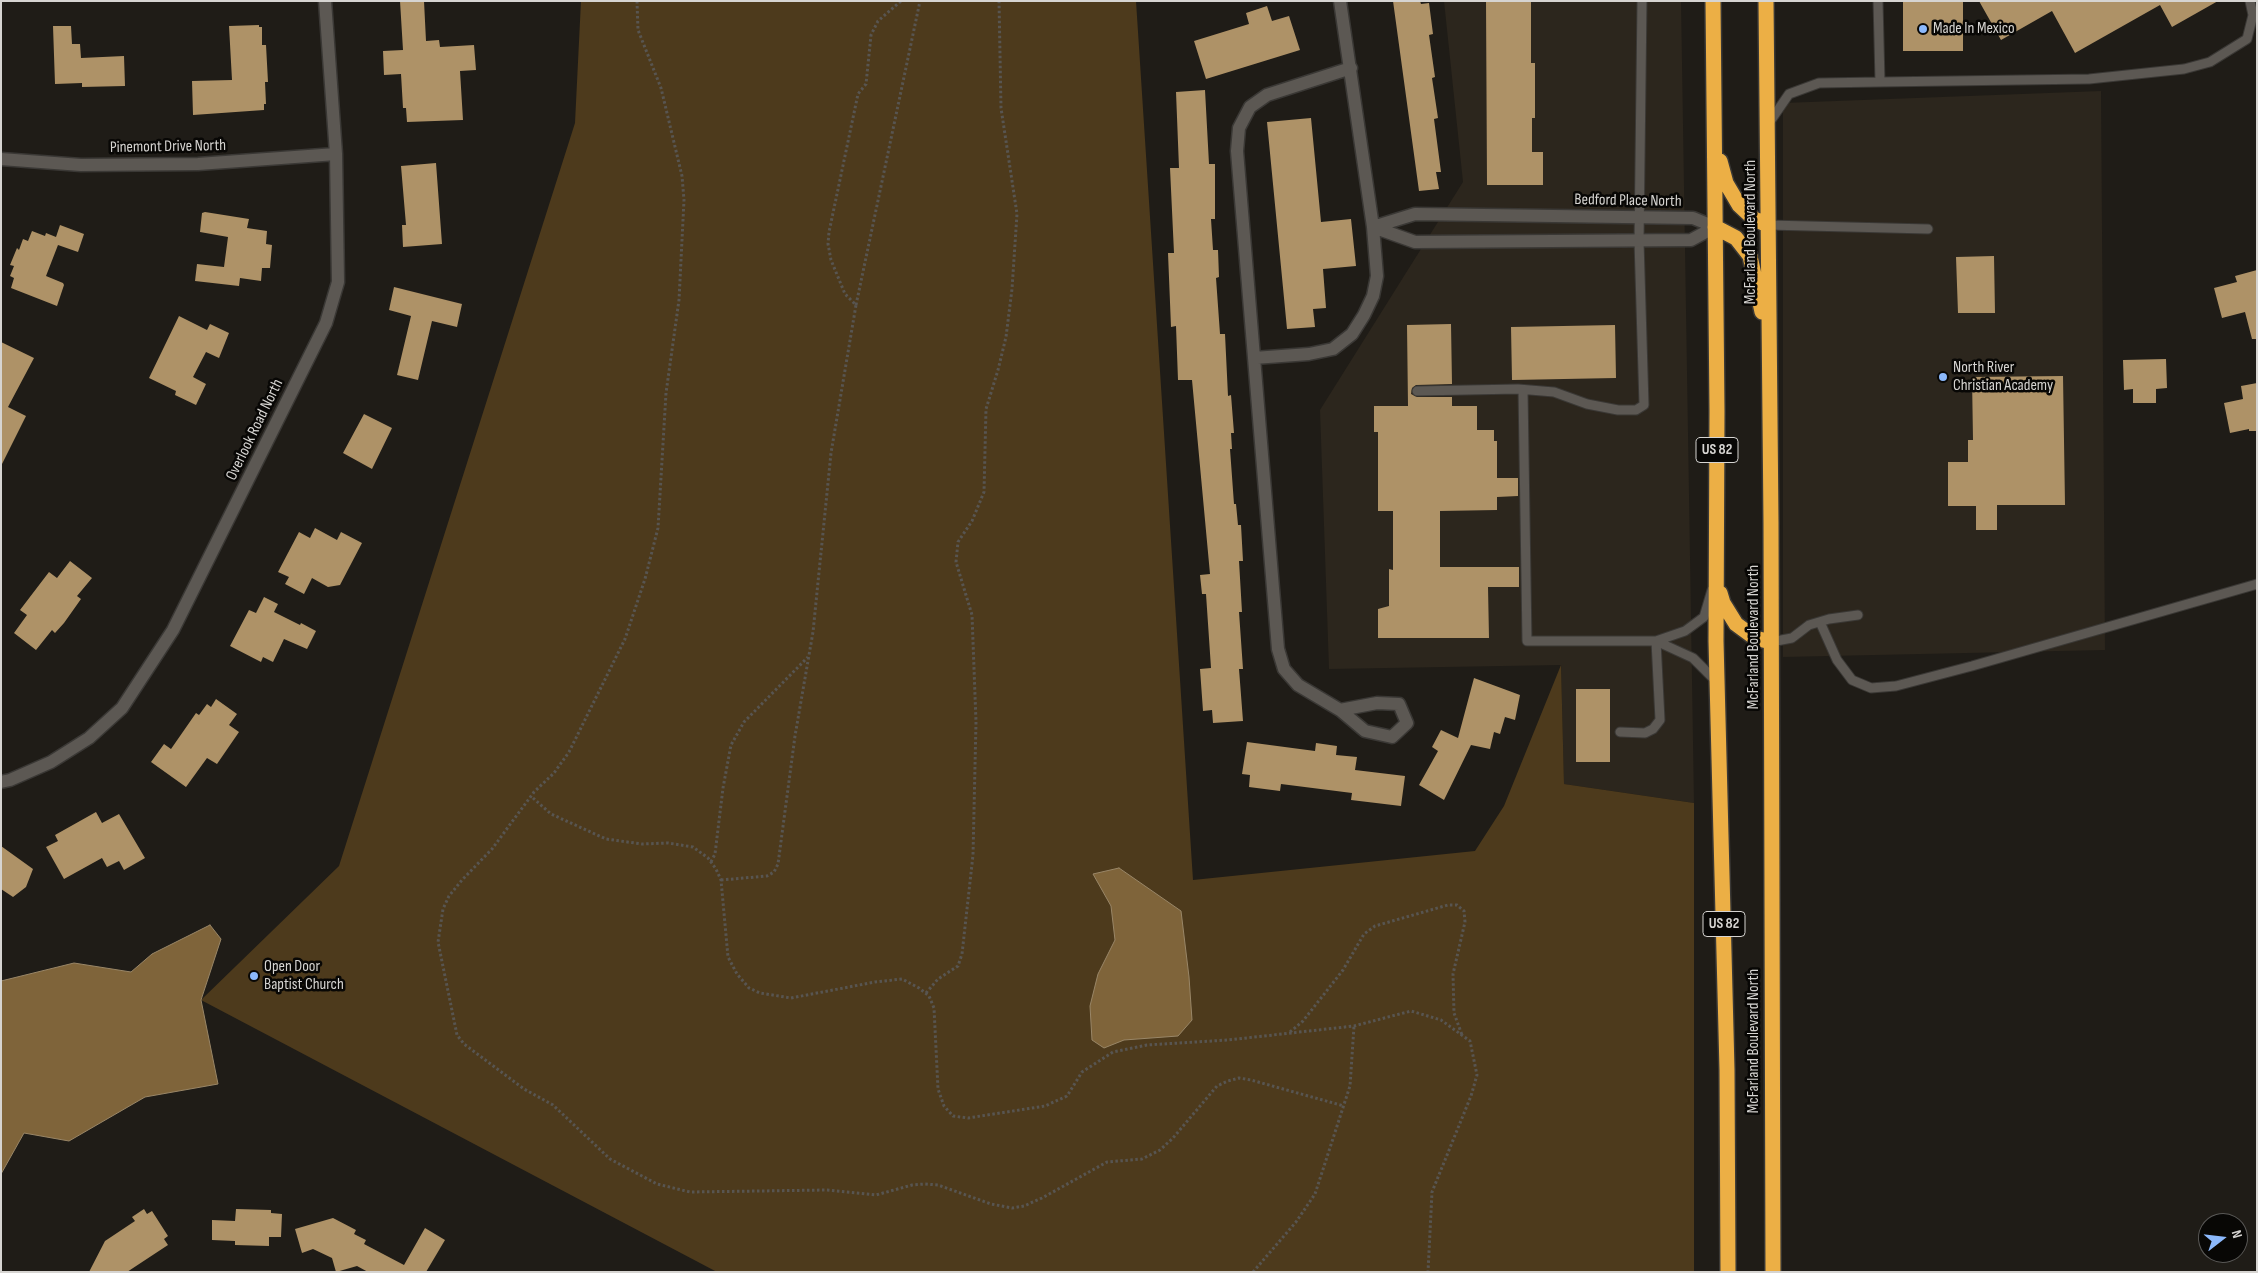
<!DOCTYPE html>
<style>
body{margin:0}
#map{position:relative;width:2258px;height:1273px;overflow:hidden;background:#1f1c17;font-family:"Sofia Sans Condensed",sans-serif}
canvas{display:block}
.frame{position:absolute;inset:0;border:2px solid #d6d4d1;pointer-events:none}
.north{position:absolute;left:2198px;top:1213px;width:50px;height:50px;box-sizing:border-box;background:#080705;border:1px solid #5a5957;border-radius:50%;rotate:74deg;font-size:14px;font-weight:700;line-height:20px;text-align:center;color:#d6d4d1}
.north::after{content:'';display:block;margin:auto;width:18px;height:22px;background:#8cb9fc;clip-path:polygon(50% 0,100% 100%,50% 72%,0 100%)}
</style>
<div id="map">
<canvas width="2258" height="1273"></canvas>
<div class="frame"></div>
<div class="north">N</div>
</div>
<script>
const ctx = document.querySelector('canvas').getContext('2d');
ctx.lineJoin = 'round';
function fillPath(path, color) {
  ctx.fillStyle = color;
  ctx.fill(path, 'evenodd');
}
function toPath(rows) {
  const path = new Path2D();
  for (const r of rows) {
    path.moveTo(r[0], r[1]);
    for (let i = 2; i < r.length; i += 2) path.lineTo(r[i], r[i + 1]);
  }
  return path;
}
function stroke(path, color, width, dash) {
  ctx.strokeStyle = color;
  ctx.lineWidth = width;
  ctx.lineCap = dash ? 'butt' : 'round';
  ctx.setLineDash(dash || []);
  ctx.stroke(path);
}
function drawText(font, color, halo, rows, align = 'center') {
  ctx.font = font + ' "Sofia Sans Condensed",sans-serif';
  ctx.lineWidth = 5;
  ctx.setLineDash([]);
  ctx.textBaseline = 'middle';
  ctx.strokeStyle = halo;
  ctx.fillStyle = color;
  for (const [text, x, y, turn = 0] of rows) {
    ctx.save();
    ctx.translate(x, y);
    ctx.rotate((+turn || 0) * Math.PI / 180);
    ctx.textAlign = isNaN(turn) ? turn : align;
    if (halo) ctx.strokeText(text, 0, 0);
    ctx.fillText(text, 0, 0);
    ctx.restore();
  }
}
fillPath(toPath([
 [1444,1,1681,1,1694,803,1564,784,1561,665,1329,669,1320,410,1463,182],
 [2101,91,2105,650,1783,657,1783,103]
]), '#2c261d');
fillPath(toPath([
 [581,1,1136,1,1193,880,1475,851,1504,806,1561,665,1564,784,1694,803,1694,1272,717,1272,201,1000,339,866,575,123]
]), '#4d3a1c');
const water = toPath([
 [1119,868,1181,911,1189,977,1192,1020,1178,1036,1124,1040,1104,1048,1092,1040,1090,1006,1098,974,1115,940,1111,906,1093,874,1119,868],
 [210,925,221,939,201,1000,218,1084,145,1097,69,1141,24,1133,1,1174,1,981,74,963,131,972,152,954,210,925]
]);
fillPath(water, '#7f643a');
stroke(water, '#998667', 1);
fillPath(toPath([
 [400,1,424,1,426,41,439,40,440,47,474,45,476,70,460,71,463,120,407,122,406,108,403,108,401,74,384,75,383,51,403,50],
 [1393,1,1420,1,1421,4,1429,3,1433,34,1429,35,1435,77,1432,78,1438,118,1434,119,1441,172,1436,172,1439,189,1419,191],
 [1486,1,1531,1,1531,63,1535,63,1535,118,1532,118,1532,152,1543,152,1543,185,1487,185],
 [1903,1,1963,1,1963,51,1903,51],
 [1979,1,2218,1,2172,27,2160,5,2075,53,2052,11,2001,40],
 [1267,6,1272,21,1289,16,1300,50,1206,79,1194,41,1249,24,1246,13],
 [259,25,259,27,262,27,262,45,266,45,268,82,265,82,266,104,264,104,264,110,193,115,192,81,232,80,229,26],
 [53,26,71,26,72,44,80,44,81,58,124,56,125,86,82,87,82,83,55,84],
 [1205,90,1209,164,1215,164,1215,219,1211,219,1213,250,1218,250,1219,277,1216,278,1220,334,1225,334,1228,396,1231,395,1234,433,1231,433,1232,449,1230,449,1234,504,1236,504,1238,525,1241,525,1243,561,1239,561,1242,612,1239,612,1243,669,1239,669,1243,721,1213,723,1212,710,1203,711,1200,669,1211,668,1206,594,1202,594,1200,575,1210,574,1192,380,1178,380,1176,326,1171,327,1168,253,1174,253,1170,168,1179,168,1176,92],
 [1311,118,1321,222,1351,219,1356,266,1323,269,1326,308,1313,309,1315,327,1287,329,1267,122],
 [436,163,442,244,403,247,402,225,406,225,401,166],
 [205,212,249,219,247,228,267,231,266,244,272,245,270,268,262,268,261,281,240,278,239,286,195,281,197,264,224,267,228,237,200,232,202,213],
 [60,225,84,234,78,252,58,245,46,276,63,283,64,285,57,306,11,288,14,278,10,276,14,266,10,265,17,248,19,250,23,239,28,241,32,231,45,236,46,233,56,237],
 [1994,256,1995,313,1958,313,1956,257],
 [2257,270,2257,339,2252,339,2245,312,2222,318,2214,288,2237,282,2235,276],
 [394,287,462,304,457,327,432,321,418,380,397,375,411,316,389,310],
 [179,316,207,330,210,324,229,333,219,358,206,352,193,377,206,384,196,405,175,395,176,391,149,378],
 [1451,324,1452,384,1416,385,1412,388,1411,394,1417,397,1452,397,1452,406,1477,406,1477,430,1494,430,1494,441,1497,441,1497,478,1518,478,1518,496,1497,497,1497,510,1440,511,1440,567,1519,567,1519,587,1488,587,1489,638,1378,638,1378,609,1389,606,1389,569,1393,570,1393,511,1378,511,1378,432,1374,432,1374,406,1408,406,1407,325],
 [1615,325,1616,378,1512,380,1511,327],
 [1,342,34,358,8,407,26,416,1,466],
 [2166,359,2167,388,2156,389,2156,403,2133,403,2133,389,2124,390,2123,360],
 [2063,376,2065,505,1997,505,1997,530,1976,530,1976,506,1948,506,1948,462,1968,462,1968,440,1973,440,1972,377],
 [2257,383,2257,431,2249,431,2249,429,2230,433,2224,403,2243,399,2241,386],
 [364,414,392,428,372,469,343,453],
 [315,528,337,540,341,532,362,543,340,585,328,587,312,578,304,594,285,584,289,577,278,572,299,532,310,538],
 [70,561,92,578,77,596,81,599,64,623,55,633,52,630,36,650,14,633,27,615,20,610,49,572,57,578],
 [264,597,278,604,274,612,300,625,301,623,316,631,307,649,284,639,273,662,263,657,261,662,230,646,249,610,256,613],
 [1474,678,1520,695,1515,720,1505,717,1500,734,1494,732,1490,749,1471,745,1444,800,1419,785,1438,751,1432,747,1441,730,1458,738],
 [1576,689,1610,689,1610,762,1576,762],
 [216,699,237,714,229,725,239,732,217,764,207,758,186,787,151,762,164,744,171,749,196,713,199,715,207,704,211,707],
 [1247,742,1315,751,1316,743,1337,746,1336,755,1357,757,1355,770,1405,776,1401,806,1351,800,1352,793,1281,784,1280,791,1249,787,1250,775,1242,774],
 [96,812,102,823,119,814,145,858,124,870,119,861,107,867,102,858,64,879,46,847,58,841,55,835],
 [1,846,33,869,26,887,13,897,1,889],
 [144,1209,147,1214,152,1211,168,1236,164,1239,168,1245,127,1272,89,1272,105,1241,135,1221,132,1217],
 [236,1209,271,1210,271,1213,282,1214,281,1237,269,1237,269,1246,235,1245,235,1241,212,1240,212,1220,235,1221],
 [333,1218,356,1230,354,1234,366,1240,364,1244,404,1265,425,1228,445,1240,426,1272,368,1272,357,1266,336,1272,332,1258,313,1249,302,1253,295,1229]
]), '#ae9267');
const lane = toPath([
 [1878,1,1880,82,2089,79,2184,69,2210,62,2247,39,2253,15,2250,1],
 [1769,123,1789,94,1819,83,1880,82],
 [1768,225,1928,229],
 [1523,390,1527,641,1656,641,1685,631,1704,617,1712,590],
 [1417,391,1518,389,1554,392,1587,404,1618,410,1636,410,1644,405,1639,241,1642,1],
 [1820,622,1837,660,1852,680,1871,688,1896,686,1972,666,2257,584],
 [1656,641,1693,658,1717,682],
 [1771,642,1792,638,1809,625,1829,619,1858,615],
 [1620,732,1645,733,1653,729,1660,720,1656,641]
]);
const street = toPath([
 [1,159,81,165,198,164,336,154],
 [1373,227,1415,242,1691,240,1715,227],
 [1373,227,1415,214,1693,218,1715,227],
 [1254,358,1309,354,1333,349,1352,334,1364,315,1373,296,1377,276,1373,227,1340,1],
 [1377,703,1399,704,1407,723,1392,737,1365,731,1340,710,1377,703],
 [1340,710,1298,685,1284,669,1278,649,1237,151,1239,128,1250,107,1267,95,1351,68],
 [1,782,10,780,51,762,89,738,122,708,173,630,326,323,338,282,336,154,325,1]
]);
const highway = toPath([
 [1713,1,1717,411,1716,641,1727,1070,1728,1272],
 [1766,1,1771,522,1773,1272],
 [1720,161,1726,183,1739,205,1754,219,1768,225],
 [1715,227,1736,238,1750,256,1762,312],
 [1720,593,1723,603,1736,624,1755,638,1771,642]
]);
stroke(lane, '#3a3835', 11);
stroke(street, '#3a3835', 15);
stroke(highway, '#3a3835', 18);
stroke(toPath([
 [637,1,638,30,661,88,682,176,684,200,679,300,666,393,658,528,645,579,625,639,569,752,554,773,534,792,492,849,462,880,449,896,443,909,438,942,457,1035,464,1044,524,1089,553,1105,610,1159,657,1184,690,1192,827,1190,876,1195,912,1185,925,1184,938,1185,991,1204,1012,1208,1024,1206,1042,1198,1107,1162,1142,1159,1160,1150,1173,1138,1217,1086,1228,1081,1239,1078,1251,1080,1344,1106],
 [856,305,920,1],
 [533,798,551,814,606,839,642,844,668,843,693,847,708,858,716,869,721,880,728,957,737,974,749,988,760,993,791,998,875,982,902,979,919,988,929,996,934,1008,938,1089,944,1106,953,1116,968,1118,1045,1106,1067,1096,1082,1072,1113,1052,1147,1045,1228,1040,1354,1026,1411,1011,1441,1020,1470,1041,1477,1075,1471,1096,1432,1192,1428,1272],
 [711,862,715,854,723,788,731,745,744,722,808,657],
 [721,880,767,876,774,872,778,864,795,736,813,632,831,453,856,305,845,294,831,260,828,244,829,232,858,94,866,84,871,35,878,21,901,1],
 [926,993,938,979,958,966,962,954,973,855,976,722,972,615,956,562,958,542,972,521,984,492,986,409,998,370,1006,337,1012,289,1017,214,1001,108,999,1],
 [1290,1032,1303,1021,1343,970,1364,934,1375,926,1448,905,1457,905,1464,911,1465,922,1453,974,1454,1013,1462,1035],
 [1253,1272,1296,1222,1315,1194,1350,1086,1354,1026]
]), '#585551', 3, [2.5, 2.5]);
stroke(lane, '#5c5853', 9);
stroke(street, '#5c5853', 12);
stroke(highway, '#ecaf45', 15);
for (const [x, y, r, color] of [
 [1923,29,5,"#8cb9fc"],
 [1943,377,5,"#8cb9fc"],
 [254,976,5,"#8cb9fc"]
]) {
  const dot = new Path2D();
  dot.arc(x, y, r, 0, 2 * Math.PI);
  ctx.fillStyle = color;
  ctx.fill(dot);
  stroke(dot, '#080705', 2);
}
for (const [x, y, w] of [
 [1717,450,42],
 [1724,924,42]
]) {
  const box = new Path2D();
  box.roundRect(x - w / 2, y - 12.5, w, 25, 4);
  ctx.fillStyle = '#080705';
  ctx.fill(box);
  stroke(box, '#d6d4d1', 1);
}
drawText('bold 15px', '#d6d4d1', null, [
 ["US 82",1717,450],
 ["US 82",1724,924]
]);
drawText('16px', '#d6d4d1', '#080705', [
 ["Made In Mexico",1933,29],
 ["North River",1953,368],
 ["Christian Academy",1953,386],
 ["Open Door",264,967],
 ["Baptist Church",264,985]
], 'left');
drawText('16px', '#d6d4d1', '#080705', [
 ["Pinemont Drive North",168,147,-1],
 ["Bedford Place North",1628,201,1],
 ["McFarland Boulevard North",1751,232,-90],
 ["Overlook Road North",255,430,-64],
 ["McFarland Boulevard North",1754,637,-90],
 ["McFarland Boulevard North",1754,1041,-90]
]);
</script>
